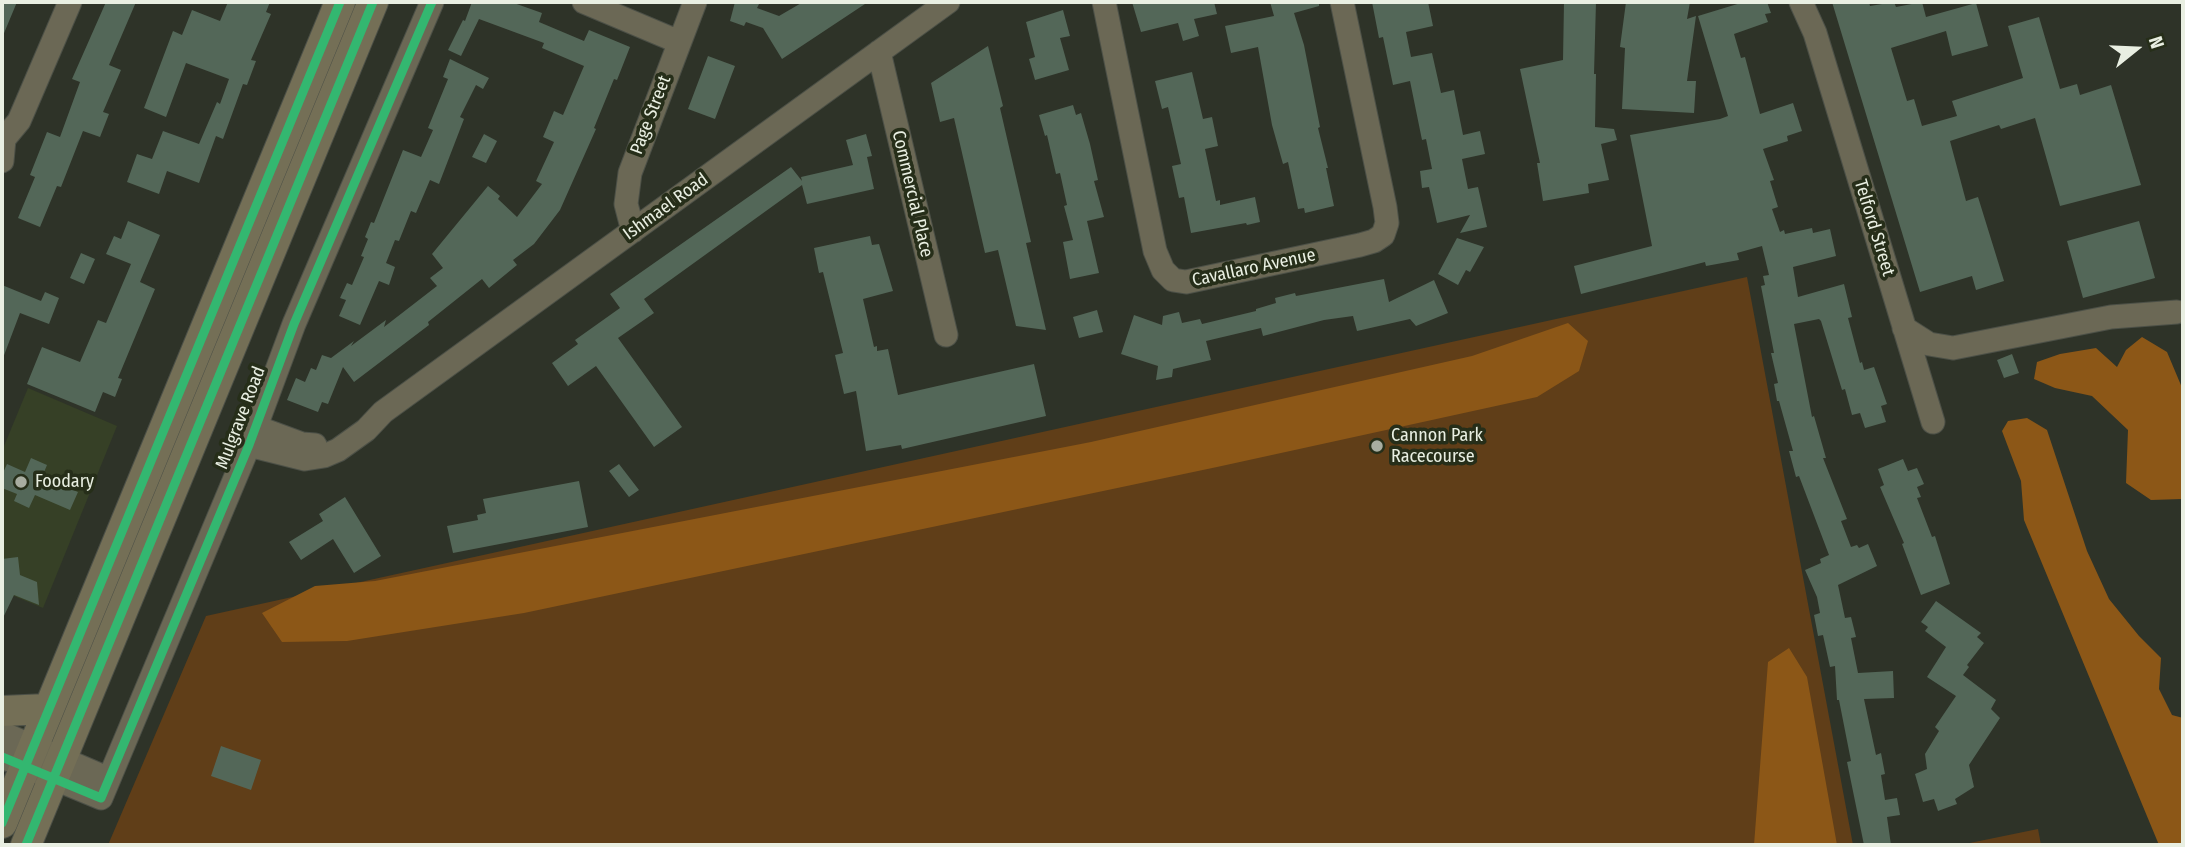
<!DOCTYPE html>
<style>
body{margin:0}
#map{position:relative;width:2185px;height:847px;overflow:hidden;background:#2e3328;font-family:"Fira Sans Condensed",sans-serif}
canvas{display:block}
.frame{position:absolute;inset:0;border:4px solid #e9efe2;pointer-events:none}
.north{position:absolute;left:2101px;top:14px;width:70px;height:70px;-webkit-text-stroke:5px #262e19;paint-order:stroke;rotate:72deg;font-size:19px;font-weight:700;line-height:28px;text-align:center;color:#e9efe2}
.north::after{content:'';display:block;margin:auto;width:24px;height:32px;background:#e9efe2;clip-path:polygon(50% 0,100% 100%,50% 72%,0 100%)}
</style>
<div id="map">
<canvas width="2185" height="847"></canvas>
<div class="frame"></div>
<div class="north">N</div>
</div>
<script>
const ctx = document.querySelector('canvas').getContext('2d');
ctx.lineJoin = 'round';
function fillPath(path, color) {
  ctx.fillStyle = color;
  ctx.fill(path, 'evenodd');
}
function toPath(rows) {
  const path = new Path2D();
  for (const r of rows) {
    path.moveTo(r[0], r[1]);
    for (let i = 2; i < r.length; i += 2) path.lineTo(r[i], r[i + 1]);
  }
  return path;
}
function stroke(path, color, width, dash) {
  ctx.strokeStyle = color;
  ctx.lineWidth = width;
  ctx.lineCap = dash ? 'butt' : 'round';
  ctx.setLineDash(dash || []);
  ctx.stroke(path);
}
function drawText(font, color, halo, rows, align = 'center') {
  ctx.font = font + ' "Fira Sans Condensed",sans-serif';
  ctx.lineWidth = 7;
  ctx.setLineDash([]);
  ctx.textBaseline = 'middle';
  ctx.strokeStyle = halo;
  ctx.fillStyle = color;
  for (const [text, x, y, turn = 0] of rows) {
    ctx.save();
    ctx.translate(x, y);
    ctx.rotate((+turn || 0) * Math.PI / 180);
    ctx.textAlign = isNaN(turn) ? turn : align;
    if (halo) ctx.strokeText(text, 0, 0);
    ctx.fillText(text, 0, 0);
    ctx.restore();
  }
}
fillPath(toPath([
 [28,388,117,426,43,608,2,591,2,451]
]), '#364026');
fillPath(toPath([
 [1747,277,1853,845,108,845,206,616],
 [2038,829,2041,845,1960,845]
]), '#603e18');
fillPath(toPath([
 [1568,323,1588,341,1579,371,1537,397,1217,467,524,613,347,641,282,642,262,613,315,586,375,581,1091,442,1472,356],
 [2142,337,2167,352,2183,390,2182,499,2151,500,2126,483,2128,430,2092,396,2055,388,2034,379,2037,362,2060,354,2096,348,2117,367,2126,350],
 [2027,418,2047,430,2087,551,2109,599,2139,636,2161,658,2159,689,2172,715,2183,718,2183,845,2159,845,2024,520,2021,481,2002,431,2008,421],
 [1789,648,1807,677,1837,845,1754,845,1768,662]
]), '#8c5717');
fillPath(toPath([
 [2,2,17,2,2,38],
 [106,2,136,2,109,65,121,70,103,112,109,114,100,137,83,131,61,187,57,186,40,227,18,218,35,177,30,175,47,132,60,137,80,82,72,79],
 [228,2,270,2,266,12,271,14,251,60,256,61,247,85,243,84,223,139,216,136,199,183,167,171,159,194,127,182,137,154,152,159,163,131,199,144,217,102,220,104,229,79,186,63,166,117,144,108,173,31,182,35,192,10,220,21],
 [472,2,511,2,542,13,539,22,584,41,589,30,630,47,617,80,614,79,594,128,596,129,560,210,534,244,513,260,517,265,489,288,482,279,428,322,429,325,354,382,343,367,328,404,322,402,318,412,287,400,296,378,305,382,311,368,316,370,322,355,331,358,354,341,351,346,386,320,384,327,437,286,430,278,443,268,432,254,488,186,500,196,498,199,517,217,542,184,536,181,554,142,543,137,554,111,563,115,584,66,542,48,544,43,479,19,461,56,448,50,463,20,465,21],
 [735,2,760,2,757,8,779,16,803,2,868,2,782,59,763,28,746,22,744,26,730,21],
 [1132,2,1214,2,1217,14,1194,19,1199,36,1183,41,1178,23,1141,32],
 [1270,2,1319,2,1319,6,1294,13,1304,45,1320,127,1318,128,1328,168,1326,168,1334,206,1305,213,1304,208,1298,209,1288,162,1283,164,1272,125,1258,47,1231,53,1225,26,1274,16],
 [1372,2,1428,2,1433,26,1406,32,1411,57,1432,53,1441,93,1454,90,1463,135,1480,131,1485,154,1462,159,1468,189,1478,187,1487,227,1460,233,1470,215,1437,223,1429,187,1422,188,1420,171,1432,169,1426,139,1422,140,1410,81,1393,85,1383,37,1379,38],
 [1564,2,1596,2,1594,74,1596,74,1595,127,1614,129,1617,140,1601,144,1609,180,1588,184,1589,193,1543,201,1537,163,1540,163,1520,69,1563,60],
 [1626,2,1690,2,1687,19,1696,16,1687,81,1696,81,1694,113,1622,109,1625,48,1620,47],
 [1744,2,1767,2,1771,13,1765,14,1768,22,1734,34,1741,58,1745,57,1760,114,1793,103,1802,131,1787,136,1788,141,1763,149,1774,180,1770,181,1778,207,1772,209,1780,232,1784,230,1785,234,1812,228,1813,233,1830,229,1836,256,1793,267,1798,297,1844,284,1852,317,1848,318,1860,363,1862,362,1864,370,1874,367,1887,404,1881,406,1886,422,1865,428,1860,413,1852,415,1845,389,1842,390,1821,321,1819,319,1794,324,1812,417,1814,416,1826,458,1823,458,1847,519,1841,521,1851,547,1857,545,1859,548,1868,544,1877,566,1838,585,1845,618,1851,617,1856,637,1851,638,1858,673,1893,671,1894,698,1864,699,1876,755,1881,753,1885,774,1881,775,1885,800,1897,798,1900,815,1887,817,1891,845,1864,845,1847,762,1851,761,1839,700,1837,700,1835,666,1830,667,1823,635,1818,636,1814,615,1820,613,1817,597,1805,570,1821,563,1820,559,1829,555,1799,476,1796,477,1789,451,1793,451,1779,401,1777,401,1774,384,1778,383,1771,353,1774,353,1761,286,1765,285,1763,276,1769,275,1762,246,1737,253,1739,260,1706,266,1705,262,1581,294,1574,266,1652,246,1630,135,1720,119,1728,116,1698,16],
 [1832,2,1869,2,1870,6,1894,2,1896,7,1922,2,1926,17,1976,3,1988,46,1952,56,1946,31,1891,48,1907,101,1914,99,1922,126,1957,116,1952,101,2023,78,2008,26,2039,17,2060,89,2077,84,2080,95,2111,85,2141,185,2060,206,2035,118,2001,129,1999,125,1950,141,1966,201,1978,197,2004,281,1976,290,1972,276,1920,292],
 [1063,10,1070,36,1060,38,1069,70,1035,80,1029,59,1035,57,1026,22],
 [988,46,1003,106,1000,108,1031,242,1026,243,1046,330,1016,326,998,250,985,253,954,118,940,122,931,83],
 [708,56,735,66,715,119,688,109],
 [450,59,489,78,483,89,476,85,460,117,464,119,439,184,430,180,416,213,411,211,399,241,395,240,386,263,395,267,389,285,379,281,360,325,339,316,346,300,340,298,347,283,352,285,364,257,361,256,368,239,365,237,371,222,374,223,403,150,421,157,433,130,428,128,448,79,443,77],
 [1192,72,1203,119,1212,117,1218,146,1205,149,1216,201,1220,200,1220,205,1255,197,1260,222,1247,225,1246,223,1191,233,1184,197,1179,198,1172,166,1181,164,1168,107,1162,109,1155,81],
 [1073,105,1076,115,1081,113,1090,144,1098,180,1094,181,1104,217,1087,221,1099,273,1070,279,1063,242,1073,240,1064,206,1067,205,1060,173,1056,174,1047,135,1045,136,1039,115],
 [484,134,497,141,486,163,472,157],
 [866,134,872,156,867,157,874,189,807,204,802,185,644,299,654,313,618,338,682,427,654,447,596,366,568,386,552,363,578,344,575,340,620,308,610,294,791,167,802,181,801,177,853,165,846,140],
 [128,221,160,235,140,282,155,289,118,378,122,379,115,397,103,392,95,412,27,384,42,347,80,362,98,320,106,323,131,264,106,254,114,236,121,239],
 [2139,221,2155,278,2083,298,2067,241],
 [870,236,872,245,879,244,893,291,863,299,874,347,877,346,877,351,888,349,898,395,1034,364,1046,416,902,449,901,445,866,451,856,391,844,394,835,355,843,353,823,272,819,273,814,248],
 [1457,238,1484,247,1470,272,1466,270,1458,285,1438,274],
 [81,253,95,259,84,284,70,278],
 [1384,279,1389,302,1434,280,1448,313,1416,326,1410,319,1357,331,1353,316,1324,320,1263,336,1261,328,1206,341,1211,360,1173,369,1172,377,1156,380,1158,366,1121,354,1134,315,1162,325,1163,316,1179,312,1182,323,1200,319,1202,324,1256,311,1256,309,1276,303,1275,298,1295,293,1296,296],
 [2,285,41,301,45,292,59,298,49,324,20,313,3,358],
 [1097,310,1103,332,1079,338,1073,317],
 [2012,354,2019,373,2004,378,1997,360],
 [31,458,47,465,42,477,78,492,70,510,35,495,29,508,14,501,17,494,2,488,2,475,7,464,25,472],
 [1903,459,1908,471,1917,468,1924,484,1917,487,1921,497,1917,498,1932,537,1935,536,1950,584,1921,595,1902,544,1904,543,1880,487,1884,485,1878,469],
 [619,464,639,490,629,497,609,471],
 [579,481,588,527,453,553,447,526,478,520,477,515,486,513,483,499],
 [345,497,381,556,354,573,333,539,301,560,289,542,323,521,319,514],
 [18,557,20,575,37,582,39,605,14,595,2,620,2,559],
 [1936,601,1981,633,1977,637,1984,643,1967,665,1969,667,1963,675,1996,700,1991,709,2000,718,1969,765,1974,787,1955,799,1957,804,1938,811,1934,799,1923,802,1915,774,1927,769,1925,754,1939,731,1935,727,1956,696,1927,677,1946,647,1925,631,1928,627,1921,622],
 [221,746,261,760,251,790,211,776]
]), '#536758');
const minor = toPath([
 [584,2,679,42],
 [1104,2,1155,251,1163,270,1173,280,1186,282,1360,245,1374,241,1383,235,1387,223,1385,207,1342,2],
 [1801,2,1815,33,1933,422],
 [879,52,946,335],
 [2,161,4,139,19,121,70,2],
 [633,231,626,204,630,173,695,2],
 [1904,328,1929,344,1953,348,2111,317,2177,312],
 [256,427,302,444,315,445],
 [249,445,305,459,324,456,338,450,366,430,383,412,948,2],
 [2,733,109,779],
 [2,757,101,798,249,445,294,324,432,2]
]);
const major = toPath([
 [2,711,48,709],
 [2,823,340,2],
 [26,845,373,2]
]);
stroke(minor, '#4c5047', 25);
stroke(major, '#4c5047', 32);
stroke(minor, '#6b6855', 23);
stroke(major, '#746f56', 30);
stroke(toPath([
 [2,757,101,798,249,445,294,324,432,2],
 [2,823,340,2],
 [26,845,373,2]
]), '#33b770', 9);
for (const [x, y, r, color] of [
 [1377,446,7,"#a8ada1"],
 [21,482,7,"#a8ada1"]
]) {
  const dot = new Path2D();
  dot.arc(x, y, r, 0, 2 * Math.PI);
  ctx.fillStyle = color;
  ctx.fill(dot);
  stroke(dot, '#262e19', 2.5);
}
drawText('18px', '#e9efe2', '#262e19', [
 ["Page Street",651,115,-69],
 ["Commercial Place",912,194,77],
 ["Ishmael Road",666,207,-36],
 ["Telford Street",1874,228,73],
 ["Cavallaro Avenue",1254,268,-12],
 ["Mulgrave Road",241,418,-69]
]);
drawText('18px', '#e9efe2', '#262e19', [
 ["Cannon Park",1391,436],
 ["Racecourse",1391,457],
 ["Foodary",35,482]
], 'left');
</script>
